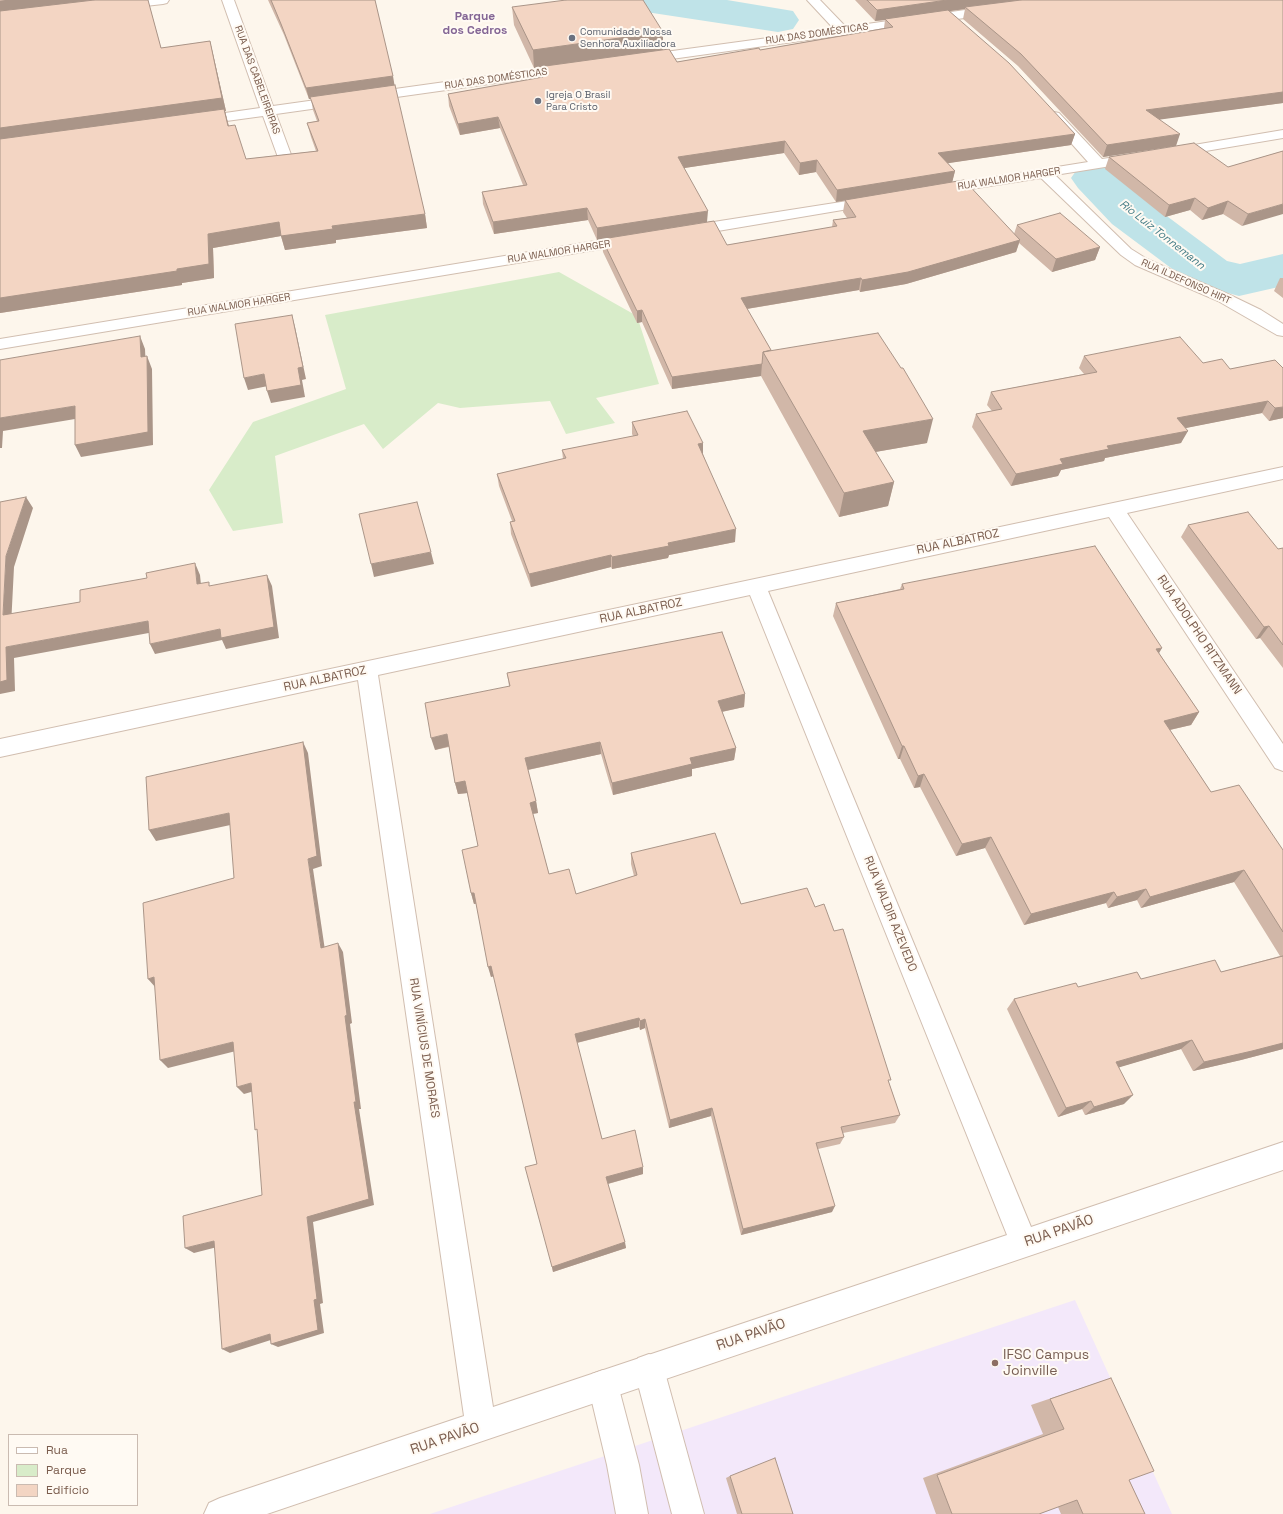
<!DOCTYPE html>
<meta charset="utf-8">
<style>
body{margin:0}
#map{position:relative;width:1283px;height:1514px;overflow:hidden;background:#fdf6ec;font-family:"Space Grotesk",sans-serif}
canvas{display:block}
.legend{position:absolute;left:8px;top:1434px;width:130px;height:72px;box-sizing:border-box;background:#fffaf3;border:1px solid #cabbb1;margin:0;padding:5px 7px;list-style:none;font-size:12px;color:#7a5c4d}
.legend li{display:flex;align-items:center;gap:8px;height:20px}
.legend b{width:20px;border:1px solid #cabbb1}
</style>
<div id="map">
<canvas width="1283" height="1514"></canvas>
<ul class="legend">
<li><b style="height:5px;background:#fff"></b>Rua</li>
<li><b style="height:11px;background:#d8ecc9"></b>Parque</li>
<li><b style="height:11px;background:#f3d5c3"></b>Edifício</li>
</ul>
</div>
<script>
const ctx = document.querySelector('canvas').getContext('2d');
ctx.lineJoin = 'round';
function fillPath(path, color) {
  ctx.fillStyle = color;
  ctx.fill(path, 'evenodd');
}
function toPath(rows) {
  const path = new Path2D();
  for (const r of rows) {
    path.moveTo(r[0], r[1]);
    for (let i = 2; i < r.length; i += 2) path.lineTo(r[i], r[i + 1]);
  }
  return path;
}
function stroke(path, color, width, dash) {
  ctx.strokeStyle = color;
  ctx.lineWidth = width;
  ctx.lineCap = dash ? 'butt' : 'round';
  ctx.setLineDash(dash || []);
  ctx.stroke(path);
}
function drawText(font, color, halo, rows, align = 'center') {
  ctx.font = font + ' "Space Grotesk",sans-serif';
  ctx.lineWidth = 4;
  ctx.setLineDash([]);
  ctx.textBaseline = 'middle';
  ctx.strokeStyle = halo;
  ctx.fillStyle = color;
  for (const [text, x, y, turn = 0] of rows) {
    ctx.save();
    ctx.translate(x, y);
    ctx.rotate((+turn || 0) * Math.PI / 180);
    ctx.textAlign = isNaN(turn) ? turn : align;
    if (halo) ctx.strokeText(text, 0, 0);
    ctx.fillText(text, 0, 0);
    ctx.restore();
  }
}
fillPath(toPath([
 [1075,1300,1172,1514,430,1514]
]), '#f3e8fa');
fillPath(toPath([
 [559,272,637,316,659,384,596,398,615,423,566,434,550,401,460,408,438,403,383,449,364,424,275,456,283,523,233,531,209,490,253,422,346,389,325,315]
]), '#d8ecc9');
fillPath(toPath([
 [626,0,727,0,793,11,799,20,793,29,778,32,646,12,632,9,626,0],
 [1095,164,1112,168,1148,202,1227,261,1240,264,1283,254,1283,286,1239,296,1191,283,1112,224,1078,188,1071,178,1078,168,1095,164]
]), '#bfe3e8');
const lane = toPath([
 [649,1354,660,1358,664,1369,704,1514,672,1514,634,1369,638,1358,649,1354],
 [603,1370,614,1374,618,1385,639,1465,648,1514,616,1514,607,1465,588,1385,592,1374,603,1370]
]);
const street = toPath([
 [131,0,169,0,167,3,163,4,119,9,115,8,113,5,115,2,131,0],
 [222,0,234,0,273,106,567,65,572,66,574,69,572,72,567,73,276,114,293,160,291,163,286,164,281,163,279,160,263,116,197,125,192,124,190,121,192,118,197,117,260,108,222,0],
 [807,0,820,0,846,27,993,6,997,7,999,10,997,13,993,14,643,63,638,62,637,59,638,56,643,55,834,29,807,0],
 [1054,112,1059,113,1102,159,1136,154,1141,155,1143,158,1141,161,1136,162,1055,175,1131,249,1147,259,1230,295,1261,310,1283,324,1283,336,1277,335,1218,301,1135,265,1121,255,1041,178,939,194,934,193,932,190,934,187,939,186,1088,162,1047,116,1049,113,1054,112],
 [1283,130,1283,138,1170,157,1165,156,1163,153,1165,150,1170,149,1283,130],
 [873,197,878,198,880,201,878,204,688,236,683,234,680,231,683,228,688,226,873,197],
 [632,235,637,237,640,240,637,243,0,349,0,339,632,235],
 [1283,467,1283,479,1127,513,1283,744,1283,771,1275,768,1109,517,768,591,1031,1227,1283,1142,1283,1170,267,1514,204,1514,209,1503,220,1498,464,1416,358,680,0,757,0,739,1283,467],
 [750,595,1007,1235,493,1407,378,675,750,595]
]);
stroke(lane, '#d1beb0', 2);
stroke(street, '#d1beb0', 2);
fillPath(lane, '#fff');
fillPath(street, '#fff');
fillPath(toPath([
 [0,0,148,0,161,48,210,41,213,54,226,111,225,111,229,126,246,159,316,151,311,137,307,123,317,121,313,110,311,99,309,99,284,35,268,0,375,0,394,85,425,214,427,228,336,240,336,243,285,250,281,236,213,248,214,278,182,283,182,285,0,313],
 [855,0,1283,0,1283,103,1160,119,1176,146,1103,157,1018,66,963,19,965,9,949,11,1075,134,1071,145,948,163,955,171,952,182,1014,234,1017,225,1100,247,1095,260,1052,272,1019,243,1016,252,906,284,860,292,859,290,747,309,771,350,927,443,875,452,894,482,888,506,839,517,761,376,672,389,642,322,637,323,603,252,602,239,597,240,588,220,494,234,483,204,482,192,523,185,500,128,460,135,449,106,448,94,539,78,538,68,534,68,514,25,512,7,663,50,677,62,760,50,884,28,885,20,875,21],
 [784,153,799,175,816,172,836,202,845,200,843,212,847,218,833,220,832,227,727,245,707,222,684,168],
 [1283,151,1242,226,1223,214,1202,220,1190,210,1165,217,1105,169,1109,157,1228,167],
 [1280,278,1283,278,1283,298,1274,291],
 [1084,356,1203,363,1230,369,1275,360,1283,418,1269,421,1262,413,1185,428,1181,443,1105,458,1104,461,1061,470,1058,476,1011,486,972,427,976,414,992,411,987,405,991,392,1084,374,1079,368],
 [632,422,703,443,703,454,735,542,669,555,668,558,612,569,611,567,531,587,511,534,510,522,512,521,499,486,497,474,563,459,562,450,633,436,632,434],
 [1188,525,1278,549,1283,548,1283,668,1260,638,1256,639,1181,537],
 [902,584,1159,653,1199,712,1191,725,1170,730,1211,792,1283,850,1283,1049,1241,1060,1193,1071,1181,1049,1119,1067,1124,1104,1085,1115,1082,1109,1058,1117,1007,1009,1014,999,1078,987,1141,979,1221,972,1280,956,1234,882,1141,908,1137,900,1108,908,1106,903,1024,925,985,848,956,856,920,787,914,788,900,759,898,759,833,616,836,603,900,589],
 [507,673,745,694,744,707,722,712,736,748,734,760,692,769,692,776,613,795,601,754,528,770,536,801,538,813,533,814,549,874,576,894,634,876,631,864,631,853,741,904,815,907,889,1083,900,1115,895,1123,843,1133,844,1137,840,1144,818,1149,832,1212,741,1235,711,1116,669,1128,645,1028,640,1030,639,1027,577,1043,602,1139,643,1174,608,1184,626,1248,553,1272,552,1267,537,1164,494,976,491,977,476,904,474,904,471,893,478,846,467,793,458,794,455,783,449,747,435,750,509,686],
 [1111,1378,1129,1480,1145,1514,1061,1514,1058,1507,1039,1514,936,1514,923,1478,1043,1434,1031,1405],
 [730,1476,793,1514,737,1514,726,1478]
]), '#d1b7a8');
fillPath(toPath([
 [5,0,120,0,0,14,0,1],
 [947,0,1027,0,965,7,965,9,886,20,885,19,885,20,875,21,877,10],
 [663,32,663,50,534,68,533,50],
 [210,41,213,54,226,111,225,111,232,140,0,142,0,128],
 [393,76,395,88,310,97,311,99,309,99,306,88],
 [1283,92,1283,103,1142,122,1146,110],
 [498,117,500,128,460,135,458,124],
 [1075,134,1071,145,936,165,938,153],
 [1180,134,1176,146,1103,157,1107,145],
 [785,141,784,153,678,169,678,157],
 [817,160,816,172,799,175,800,163],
 [955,171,952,183,836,202,837,190],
 [1195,198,1190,210,1165,217,1169,205],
 [1228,201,1223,214,1202,220,1208,208],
 [1283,204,1283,214,1242,226,1248,214],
 [587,208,588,220,494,234,493,222],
 [708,211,707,222,597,240,597,228],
 [425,214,427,228,336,240,336,243,285,250,281,236,213,248,214,278,182,283,182,285,0,313,0,298,177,269,208,234,279,222,332,226],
 [1020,240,1016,252,906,284,860,292,862,280],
 [1100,247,1095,260,1052,272,1056,259],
 [861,278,859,290,740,310,741,298],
 [642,310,642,322,637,323,637,311],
 [292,315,295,327,306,379,302,380,305,397,271,403,267,391,298,368],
 [140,336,145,349,146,370,141,357],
 [147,356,152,369,153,445,81,457,75,445],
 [762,364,761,376,672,389,672,377],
 [264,374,268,386,248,390,244,378],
 [1268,401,1262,413,1171,431,1177,418],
 [75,406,81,418,3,431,2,448,0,448,0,418],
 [1283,407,1283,418,1269,421,1275,408],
 [933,419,927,443,858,455,863,431],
 [1188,431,1181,443,1105,458,1104,461,1061,470,1058,476,1011,486,1016,474,1060,459,1107,446],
 [703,443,703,455,698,444],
 [894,482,888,506,839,517,844,493],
 [26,497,33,508,14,567,11,626,3,615,6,556],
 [736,529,735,542,669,555,668,558,612,569,612,557,668,543],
 [431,552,434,564,374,577,371,564],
 [611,555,611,567,531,587,529,574],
 [195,563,200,575,202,595,197,584],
 [267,575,272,586,279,638,226,649,222,640,155,654,150,644,220,629],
 [148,621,154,632,14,658,15,691,0,694,0,682,6,647],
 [1269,626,1260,638,1256,639,1264,627],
 [1162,648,1154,662,1156,649],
 [745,694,744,707,716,713,718,701],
 [1199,712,1191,725,1156,733,1164,721],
 [447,734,450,746,435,750,431,738],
 [303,742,308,753,322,866,313,869,326,957,321,948,308,859],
 [600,742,601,754,527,770,525,758],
 [902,746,904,746,900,759,898,759],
 [736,748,734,760,692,769,692,776,613,795,612,783,690,758],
 [924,774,920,787,914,788,918,776],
 [465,781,468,793,458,794,455,783],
 [536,801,538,813,531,814,530,803],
 [229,813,235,824,156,841,149,830],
 [991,837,985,848,956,856,962,844],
 [1244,870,1234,882,1141,908,1150,897],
 [1146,889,1137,900,1108,908,1117,897],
 [1114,892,1106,903,1024,925,1031,914],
 [471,893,474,893,477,903,474,904],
 [338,943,343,952,352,1023,350,1024,361,1109,359,1109,374,1205,313,1222,323,1303,320,1304,324,1333,278,1347,271,1344,314,1300,307,1217,345,1016],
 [491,966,494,976,491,977,488,967],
 [154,977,156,988,148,979],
 [639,1018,639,1027,576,1043,575,1034],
 [645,1019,645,1028,640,1030,640,1021],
 [1192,1040,1181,1049,1107,1071,1116,1062],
 [233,1042,240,1050,168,1068,160,1060],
 [1283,1043,1283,1049,1241,1060,1193,1071,1204,1062],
 [251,1083,258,1090,244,1094,237,1087],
 [1133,1095,1124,1104,1085,1115,1094,1107],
 [1091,1101,1082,1109,1058,1117,1066,1108],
 [712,1108,711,1116,669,1128,670,1120],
 [643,1167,643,1174,607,1184,606,1177],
 [835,1206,832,1212,741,1235,743,1229],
 [214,1241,221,1246,194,1253,185,1248],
 [625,1242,626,1248,553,1272,552,1267],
 [270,1334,277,1338,230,1353,222,1349]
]), '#aa9588');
const building = toPath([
 [94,0,148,0,161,48,210,41,222,98,0,128,0,11,94,0],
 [271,0,375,0,393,76,306,88,281,24,271,0],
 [566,0,643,0,663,32,533,50,512,7,566,0],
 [867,0,947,0,877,10,867,0],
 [1021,0,1283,0,1283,92,1146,110,1180,134,1107,145,1021,54,965,7,1021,0],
 [948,10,1009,63,1075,134,938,153,955,171,837,190,817,160,800,163,785,141,678,157,708,211,597,228,587,208,493,222,482,192,527,185,498,117,458,124,448,94,543,77,538,67,669,49,677,62,759,48,760,50,893,27,885,19,948,10],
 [395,85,425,214,332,226,333,229,281,236,279,222,208,234,209,264,177,269,177,271,0,298,0,139,224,109,228,126,235,125,246,159,318,151,307,123,319,121,310,97,395,85],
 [1194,143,1228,167,1283,151,1283,204,1248,214,1228,201,1208,208,1195,198,1169,205,1109,157,1194,143],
 [964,180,1020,240,908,272,862,280,861,278,741,298,771,350,763,352,762,364,672,377,642,310,637,311,602,239,714,221,727,245,837,226,833,220,856,217,845,200,964,180],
 [1060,213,1100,247,1056,259,1017,225,1060,213],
 [292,315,303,367,298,368,301,385,267,391,264,374,244,378,235,324,292,315],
 [878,333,901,368,903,368,933,419,863,431,894,482,844,493,763,352,878,333],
 [140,336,141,357,147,356,148,432,75,445,75,406,0,418,0,360,140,336],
 [1180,337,1203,363,1222,359,1230,369,1275,360,1283,368,1283,407,1275,408,1268,401,1177,418,1188,431,1107,446,1109,449,1060,459,1063,464,1016,474,976,414,1002,409,991,392,1097,372,1084,356,1180,337],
 [687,411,703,443,698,444,736,529,668,543,669,546,612,557,611,555,529,574,510,522,515,521,497,474,566,458,562,450,638,435,632,422,687,411],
 [26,497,6,556,3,615,80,602,80,590,147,578,146,573,195,563,197,584,209,582,209,586,267,575,274,627,221,638,220,629,150,644,148,621,6,647,7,680,0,682,0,502,26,497],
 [417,502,431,552,371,564,359,514,417,502],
 [1248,512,1278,549,1283,548,1283,645,1269,626,1264,627,1188,525,1248,512],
 [1095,546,1162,648,1156,649,1199,712,1164,721,1211,792,1239,785,1283,850,1283,932,1244,870,1150,897,1146,889,1117,897,1114,892,1031,914,991,837,962,844,924,774,918,776,904,746,902,746,836,603,904,589,902,584,1095,546],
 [722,632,745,694,718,701,736,748,690,758,692,764,612,783,600,742,525,758,536,801,530,803,549,874,569,869,576,894,637,875,631,853,715,833,741,904,807,888,815,907,824,904,834,931,843,929,891,1080,888,1080,900,1115,841,1127,844,1137,816,1143,835,1206,743,1229,712,1108,670,1120,645,1019,640,1021,639,1018,575,1034,602,1139,635,1130,643,1167,606,1177,625,1242,552,1267,525,1167,537,1164,491,966,488,967,474,893,471,893,462,850,478,846,465,781,455,783,447,734,431,738,425,703,510,686,507,673,722,632],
 [303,742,317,856,308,859,321,948,338,943,347,1015,345,1016,356,1102,354,1102,369,1199,307,1217,317,1299,314,1300,318,1330,271,1344,270,1334,222,1349,214,1241,185,1248,183,1216,262,1195,257,1129,255,1130,251,1083,237,1087,233,1042,160,1060,154,977,148,979,143,903,234,878,229,813,149,830,146,777,303,742],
 [1283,956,1283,1043,1252,1051,1204,1062,1192,1040,1116,1062,1133,1095,1094,1107,1091,1101,1066,1108,1014,999,1076,983,1078,987,1137,972,1141,979,1215,960,1221,972,1283,956],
 [1111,1378,1154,1471,1129,1480,1145,1514,1083,1514,1077,1500,1039,1514,952,1514,937,1475,1064,1429,1050,1399,1111,1378],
 [775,1458,793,1514,742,1514,730,1476,775,1458]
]);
fillPath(building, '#f3d5c3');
stroke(building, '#aa9588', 1);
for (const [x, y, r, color] of [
 [572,38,4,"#6b7280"],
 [538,101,4,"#6b7280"],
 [995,1363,4,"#8d6e63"]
]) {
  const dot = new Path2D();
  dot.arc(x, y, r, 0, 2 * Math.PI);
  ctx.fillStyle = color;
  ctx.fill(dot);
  stroke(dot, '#fffaf3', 1.5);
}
drawText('10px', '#5b616d', '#fffaf3', [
 ["Comunidade Nossa",580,32],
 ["Senhora Auxiliadora",580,44],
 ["Igreja O Brasil",546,95],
 ["Para Cristo",546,107]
], 'left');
drawText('10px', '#7a5c4d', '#fffaf3', [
 ["RUA DAS DOMÉSTICAS",817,34,-8],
 ["RUA DAS DOMÉSTICAS",496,79,-8],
 ["RUA DAS CABELEIREIRAS",257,80,70],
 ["RUA WALMOR HARGER",1009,179,-9],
 ["RUA WALMOR HARGER",559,252,-9],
 ["RUA ILDEFONSO HIRT",1186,282,24],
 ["RUA WALMOR HARGER",239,305,-9]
]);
drawText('italic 11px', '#437c86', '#fffaf3', [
 ["Rio Luiz Tonnemann",1162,235,38]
]);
drawText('bold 12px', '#846695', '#fffaf3', [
 ["Parque",475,17],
 ["dos Cedros",475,31]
]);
drawText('12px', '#7a5c4d', '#fffaf3', [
 ["RUA ALBATROZ",958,542,-12],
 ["RUA ALBATROZ",641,611,-12],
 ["RUA ADOLPHO RITZMANN",1199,635,56],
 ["RUA ALBATROZ",325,679,-12],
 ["RUA WALDIR AZEVEDO",890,914,68],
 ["RUA VINÍCIUS DE MORAES",424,1048,81]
]);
drawText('14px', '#7a5c4d', '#fffaf3', [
 ["RUA PAVÃO",1059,1231,-19],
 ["RUA PAVÃO",751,1335,-19],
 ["RUA PAVÃO",445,1439,-19]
]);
drawText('14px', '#785e54', '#fffaf3', [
 ["IFSC Campus",1003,1355],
 ["Joinville",1003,1371]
], 'left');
</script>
